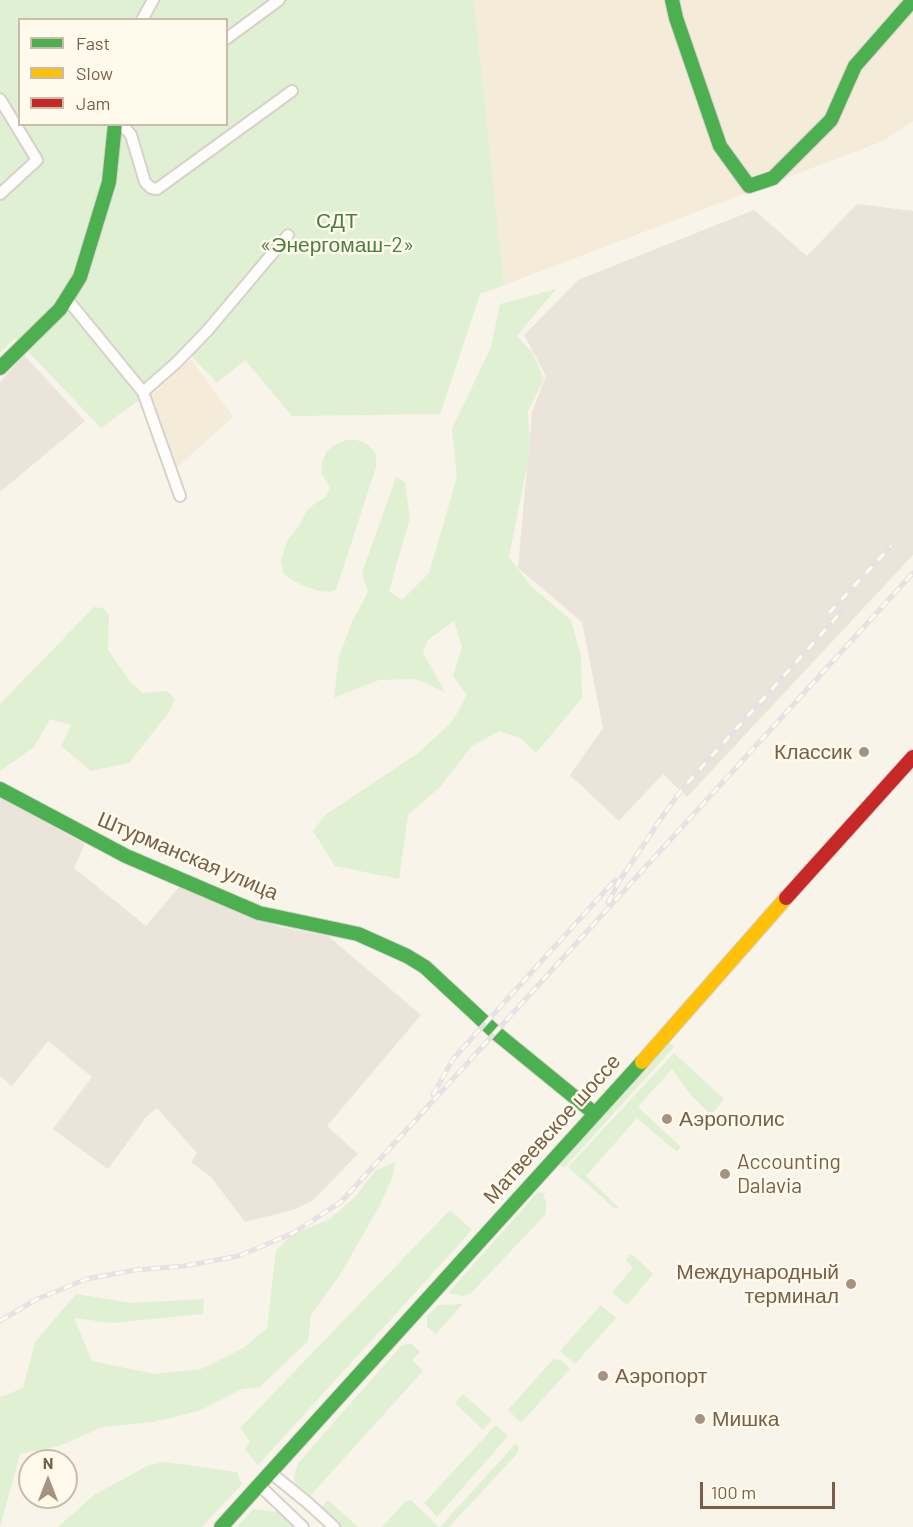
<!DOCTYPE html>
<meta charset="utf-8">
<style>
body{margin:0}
#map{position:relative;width:913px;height:1527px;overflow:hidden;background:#f8f4ea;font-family:Barlow,sans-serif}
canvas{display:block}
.legend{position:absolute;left:18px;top:18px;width:210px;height:108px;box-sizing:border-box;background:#fffaec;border:2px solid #c9bcaa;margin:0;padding:8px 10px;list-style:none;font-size:18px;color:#785f47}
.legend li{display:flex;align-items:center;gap:12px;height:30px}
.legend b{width:30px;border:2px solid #c9bcaa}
.north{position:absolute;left:18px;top:1449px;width:60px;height:60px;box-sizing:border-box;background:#fffaec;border:2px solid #c9bcaa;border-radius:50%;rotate:0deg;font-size:16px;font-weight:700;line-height:24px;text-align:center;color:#785f47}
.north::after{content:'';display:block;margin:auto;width:21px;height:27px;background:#a59380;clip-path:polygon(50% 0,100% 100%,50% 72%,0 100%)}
.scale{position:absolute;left:700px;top:1482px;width:135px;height:27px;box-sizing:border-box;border:3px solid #785f47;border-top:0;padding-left:8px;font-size:18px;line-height:21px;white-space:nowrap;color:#785f47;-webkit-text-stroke:4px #fffaec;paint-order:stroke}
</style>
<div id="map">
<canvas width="913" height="1527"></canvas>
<ul class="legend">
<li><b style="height:8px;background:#4caf50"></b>Fast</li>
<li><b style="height:8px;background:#ffc107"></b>Slow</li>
<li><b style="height:8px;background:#c62828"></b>Jam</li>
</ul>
<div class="north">N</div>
<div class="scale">100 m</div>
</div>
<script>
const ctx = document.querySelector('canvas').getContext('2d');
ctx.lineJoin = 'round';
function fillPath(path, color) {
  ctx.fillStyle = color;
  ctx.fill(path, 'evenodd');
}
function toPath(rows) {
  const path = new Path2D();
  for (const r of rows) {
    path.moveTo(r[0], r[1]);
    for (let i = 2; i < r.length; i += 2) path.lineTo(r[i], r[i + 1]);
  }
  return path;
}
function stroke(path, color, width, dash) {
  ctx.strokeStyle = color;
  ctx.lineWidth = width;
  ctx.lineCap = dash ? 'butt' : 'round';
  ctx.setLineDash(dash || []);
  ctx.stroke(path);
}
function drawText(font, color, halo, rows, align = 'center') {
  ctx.font = font + ' Barlow,sans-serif';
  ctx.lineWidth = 5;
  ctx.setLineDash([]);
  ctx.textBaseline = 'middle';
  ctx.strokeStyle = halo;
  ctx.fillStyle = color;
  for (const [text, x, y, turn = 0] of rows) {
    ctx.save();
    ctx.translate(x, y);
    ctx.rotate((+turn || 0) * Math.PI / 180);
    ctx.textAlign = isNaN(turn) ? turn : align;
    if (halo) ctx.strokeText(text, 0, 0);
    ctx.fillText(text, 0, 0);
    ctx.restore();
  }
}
fillPath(toPath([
 [474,0,913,0,913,121,883,141,504,285],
 [191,359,233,417,175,469,151,396]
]), '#f4ebd9');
fillPath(toPath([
 [857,204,913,211,913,555,687,797,663,774,619,821,570,775,603,728,582,622,518,568,532,412,546,376,524,335,578,280,754,210,807,256],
 [24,355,85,421,0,492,0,382],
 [0,797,85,844,74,868,146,926,180,886,277,926,328,936,421,1015,327,1126,358,1154,312,1201,293,1210,245,1222,211,1177,191,1162,197,1153,157,1108,146,1117,108,1169,53,1129,92,1077,48,1041,12,1086,0,1076]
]), '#ebe4da');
fillPath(toPath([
 [0,0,474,0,504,285,480,294,440,414,292,416,245,360,217,383,191,356,153,390,101,428,15,338,0,353],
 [20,20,226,20,226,124,20,124],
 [556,289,517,336,532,352,544,379,528,411,530,451,509,557,531,586,571,620,581,656,582,698,536,753,520,738,499,731,471,747,440,787,408,815,399,879,335,866,313,831,325,815,418,753,452,722,467,695,453,676,462,647,454,621,428,640,423,653,445,692,416,679,379,680,334,698,339,656,353,620,368,592,362,573,396,477,405,482,410,518,389,591,402,600,429,573,457,477,452,429,491,347,500,304],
 [347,440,357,440,368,445,376,454,376,467,336,590,329,592,319,591,301,585,289,578,283,572,281,560,287,541,299,526,306,512,315,503,326,497,330,488,321,472,322,462,327,451,334,445],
 [94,607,103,608,109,615,108,650,131,683,143,693,167,691,175,699,169,712,129,763,91,771,61,746,71,725,50,719,34,747,0,771,0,704],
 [668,1041,674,1047,564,1168,556,1161],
 [674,1053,724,1099,711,1115,691,1095,672,1069,638,1107,681,1147,677,1152,637,1118,586,1176,619,1208,614,1208,568,1167],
 [395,1162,393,1176,380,1205,340,1275,311,1315,308,1341,260,1387,242,1389,201,1410,183,1415,152,1422,103,1427,59,1446,20,1454,0,1527,0,1397,23,1388,35,1342,76,1294,132,1303,204,1299,203,1314,112,1323,74,1318,92,1361,154,1374,201,1369,245,1347,267,1328,276,1251,291,1235,330,1219,355,1197,376,1170],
 [538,1192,546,1193,543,1197,546,1200,546,1214,471,1293,463,1296,448,1293],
 [450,1210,472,1230,258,1465,245,1450,250,1442,240,1428],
 [629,1255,633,1255,653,1274,627,1305,612,1292,633,1268,626,1260],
 [463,1304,436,1334,427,1327,427,1316,438,1305],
 [601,1305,616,1318,575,1364,560,1351],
 [406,1344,412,1344,420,1352,412,1360,423,1371,310,1496,296,1486,294,1476,298,1463,401,1346],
 [554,1358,557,1361,560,1359,570,1369,521,1423,508,1410],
 [463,1394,492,1420,483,1430,455,1403],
 [496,1425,508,1436,437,1517,424,1503],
 [516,1443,519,1448,517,1454,449,1527,440,1527],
 [165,1462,237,1472,242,1484,202,1527,58,1527,94,1495,149,1465],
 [328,1500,358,1527,340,1527,319,1510],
 [411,1500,439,1527,382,1527,405,1502],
 [253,1509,278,1512,294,1527,237,1527]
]), '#e0f0d3');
const street = toPath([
 [142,20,153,0],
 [226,39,279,0],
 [0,99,37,160,0,194],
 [119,124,126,129,131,135,145,182,151,188,157,189,292,91],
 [67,299,143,392,180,496],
 [143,392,176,363,207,331,288,235],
 [271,1473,308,1503,334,1527],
 [259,1485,303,1527]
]);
const fast = toPath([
 [672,0,676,18,720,146,749,186,773,178,831,120,855,66,913,0],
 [0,368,60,309,80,277,109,182,115,124],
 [0,789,126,856,259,913,358,934,407,956,425,967,496,1033,594,1113],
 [221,1527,642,1062]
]);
const slow = toPath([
 [642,1062,786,898]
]);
const jam = toPath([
 [786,898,913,757]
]);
stroke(street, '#d7d1c8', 14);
stroke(fast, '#d8d1c8', 16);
stroke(slow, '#d8d1c8', 16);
stroke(jam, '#d8d1c8', 16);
stroke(street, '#fefdfc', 10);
stroke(fast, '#4caf50', 14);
stroke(slow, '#ffc107', 14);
stroke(jam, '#c62828', 14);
const rail = toPath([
 [829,613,891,546],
 [608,903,620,880,664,814,683,788,843,610],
 [433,1095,453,1059,615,880],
 [0,1321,37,1299,87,1279,135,1270,184,1266,239,1256,293,1233,341,1202,913,573]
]);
stroke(rail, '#e5e1e5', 5);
stroke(rail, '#fffaec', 3, [9]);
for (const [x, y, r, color] of [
 [864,752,6,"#a59380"],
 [667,1119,6,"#a59380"],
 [725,1174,6,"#a59380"],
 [851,1284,6,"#a59380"],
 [603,1376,6,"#a59380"],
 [700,1419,6,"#a59380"]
]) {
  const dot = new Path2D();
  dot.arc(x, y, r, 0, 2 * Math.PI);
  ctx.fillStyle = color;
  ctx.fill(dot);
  stroke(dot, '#fffaec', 2);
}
drawText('21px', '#4a803e', '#fffaec', [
 ["СДТ",337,221],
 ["«Энергомаш-2»",337,245]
]);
drawText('21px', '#785f47', '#fffaec', [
 ["Классик",852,752,"right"],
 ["Аэрополис",679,1119],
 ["Accounting",737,1162],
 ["Dalavia",737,1186],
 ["Международный",839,1272,"right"],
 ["терминал",839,1296,"right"],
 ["Аэропорт",615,1376],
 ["Мишка",712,1419]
], 'left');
drawText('21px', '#785f47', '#fffaec', [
 ["Штурманская улица",188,856,23],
 ["Матвеевское шоссе",552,1129,-48]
]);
</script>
